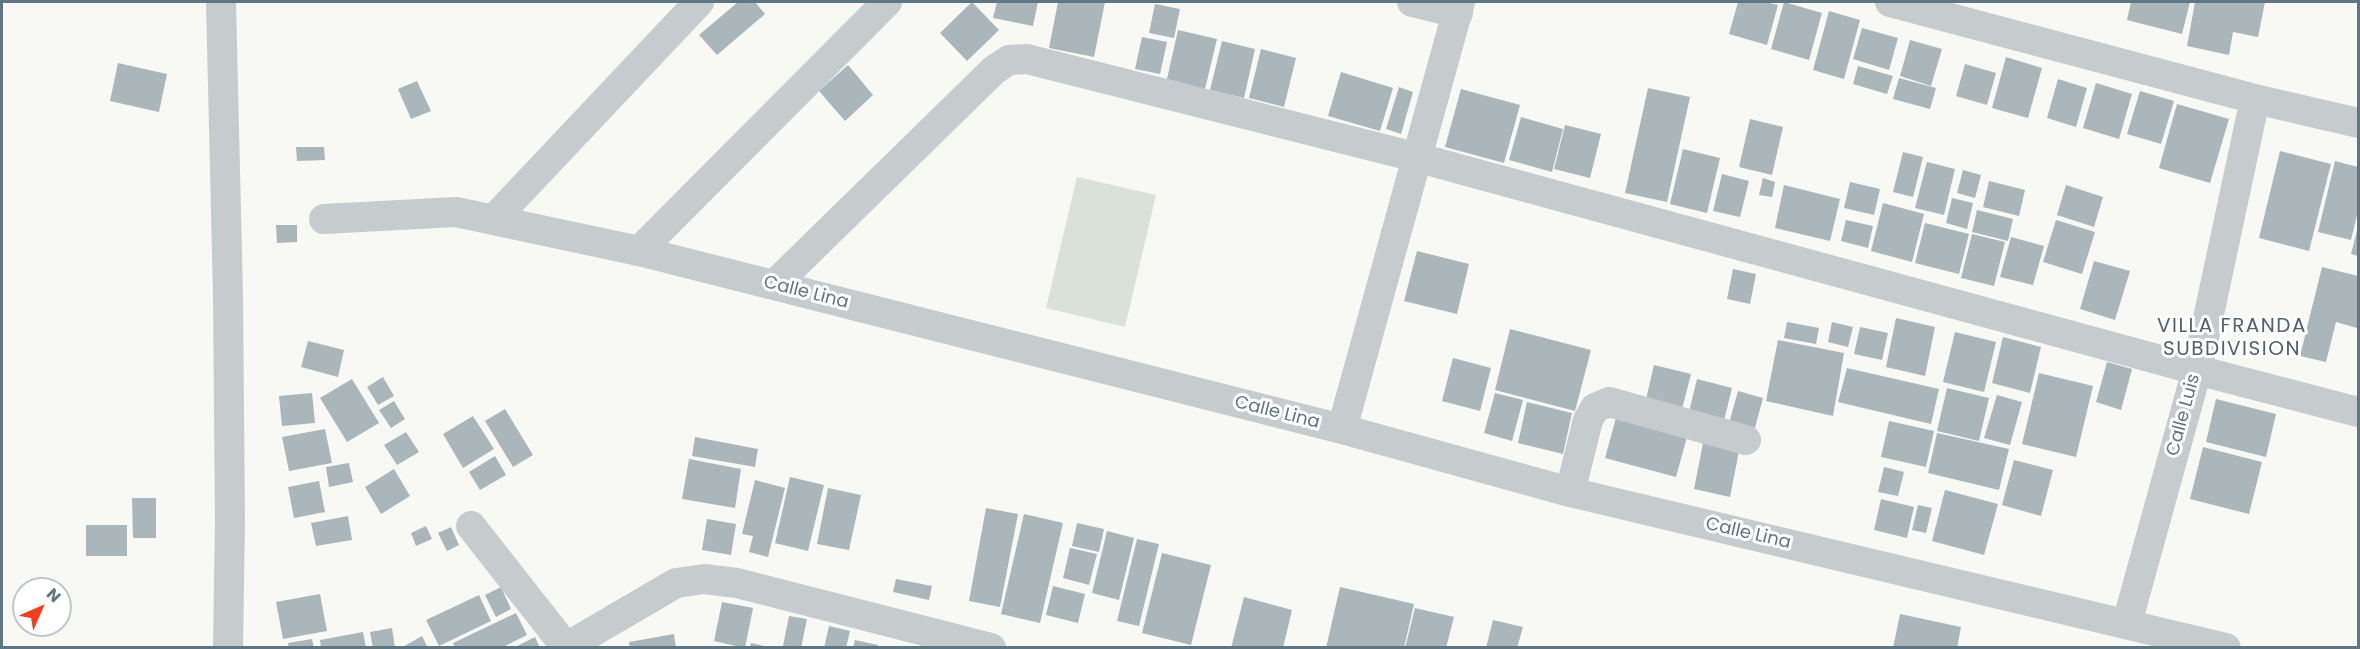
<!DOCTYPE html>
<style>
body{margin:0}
#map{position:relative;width:2360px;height:649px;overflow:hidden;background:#f8f8f5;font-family:Poppins,sans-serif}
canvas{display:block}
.frame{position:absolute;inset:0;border:3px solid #607683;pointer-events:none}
.north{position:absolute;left:12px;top:577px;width:60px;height:60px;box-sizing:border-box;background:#fff;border:2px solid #bfc8cd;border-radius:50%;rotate:45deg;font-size:16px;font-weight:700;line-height:24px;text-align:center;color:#607683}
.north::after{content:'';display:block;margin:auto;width:21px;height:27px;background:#f23e1b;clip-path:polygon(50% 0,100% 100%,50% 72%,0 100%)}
</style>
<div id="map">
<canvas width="2360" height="649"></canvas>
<div class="frame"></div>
<div class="north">N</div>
</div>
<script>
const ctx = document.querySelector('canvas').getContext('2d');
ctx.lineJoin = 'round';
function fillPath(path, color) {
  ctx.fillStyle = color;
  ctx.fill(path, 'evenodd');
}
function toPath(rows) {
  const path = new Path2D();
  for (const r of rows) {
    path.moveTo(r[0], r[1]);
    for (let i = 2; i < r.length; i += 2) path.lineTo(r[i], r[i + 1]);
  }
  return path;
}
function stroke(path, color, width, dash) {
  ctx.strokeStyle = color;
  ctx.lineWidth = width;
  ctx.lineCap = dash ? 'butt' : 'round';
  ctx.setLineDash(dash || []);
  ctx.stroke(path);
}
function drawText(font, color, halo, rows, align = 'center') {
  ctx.font = font + ' Poppins,sans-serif';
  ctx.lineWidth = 6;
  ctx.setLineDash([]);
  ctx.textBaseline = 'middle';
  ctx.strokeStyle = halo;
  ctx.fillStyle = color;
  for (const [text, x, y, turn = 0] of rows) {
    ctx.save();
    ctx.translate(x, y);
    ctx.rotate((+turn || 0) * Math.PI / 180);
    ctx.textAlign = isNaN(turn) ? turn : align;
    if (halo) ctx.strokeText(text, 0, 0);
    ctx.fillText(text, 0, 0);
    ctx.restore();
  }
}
fillPath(toPath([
 [1077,177,1156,195,1125,327,1046,308]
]), '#dae1d6');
fillPath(toPath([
 [738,2,755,2,765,14,717,55,699,35],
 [972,2,999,30,967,61,940,33],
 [997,2,1038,2,1033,26,993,18],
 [1058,2,1105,2,1094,57,1049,48],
 [1738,2,1765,2,1778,5,1767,45,1729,34],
 [1784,2,1822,13,1809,60,1771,49],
 [2131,2,2190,2,2182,34,2127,20],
 [2195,2,2265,2,2258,37,2233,32,2229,55,2187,46],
 [1155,4,1180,9,1174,38,1149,33],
 [1829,11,1860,20,1844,79,1813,70],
 [1862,28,1898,38,1889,70,1853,59],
 [1178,30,1217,39,1205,89,1167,79],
 [1142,37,1167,42,1160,74,1135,69],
 [1910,40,1942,49,1931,86,1900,76],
 [1222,41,1255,49,1244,98,1210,90],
 [1261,49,1296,58,1284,107,1249,98],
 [2006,57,2042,68,2028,118,1992,108],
 [118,63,167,74,159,112,110,101],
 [1965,64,1996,73,1987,105,1956,96],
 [848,65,873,95,845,121,819,91],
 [1858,66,1893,76,1887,94,1853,84],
 [1341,72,1393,88,1380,131,1328,116],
 [1899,78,1936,88,1930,109,1893,99],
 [2058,79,2087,88,2076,127,2047,118],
 [417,81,431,111,411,119,398,89],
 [2096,83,2132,94,2119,139,2083,128],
 [1399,87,1413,92,1401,134,1386,129],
 [1648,88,1690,97,1667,202,1625,193],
 [1461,89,1520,105,1504,163,1445,147],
 [2140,91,2174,101,2161,144,2127,134],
 [2177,104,2229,119,2210,183,2159,168],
 [1521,117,1563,129,1552,172,1509,160],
 [1750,119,1783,127,1772,175,1739,167],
 [1565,125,1601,134,1590,178,1554,169],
 [296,147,324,147,325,160,297,161],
 [1683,149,1720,158,1707,213,1670,204],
 [2280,151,2331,164,2309,251,2259,238],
 [1903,152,1923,157,1913,197,1893,192],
 [2335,161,2358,167,2358,211,2351,240,2318,232],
 [1927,162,1955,169,1944,215,1915,208],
 [1963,170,1981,175,1975,198,1957,193],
 [1722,174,1749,181,1740,217,1713,211],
 [1763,178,1775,182,1772,197,1759,195],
 [1989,181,2025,190,2019,216,1983,207],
 [1850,182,1880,189,1874,215,1844,208],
 [1784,185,1840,199,1830,241,1775,228],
 [2066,185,2103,197,2094,227,2057,215],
 [1952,198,1973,203,1967,229,1946,223],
 [1883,203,1924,214,1912,262,1871,251],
 [1977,210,2013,219,2008,241,1972,232],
 [1846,220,1873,226,1868,248,1841,241],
 [2056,220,2095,232,2082,274,2043,262],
 [1925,223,1969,234,1959,274,1915,263],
 [276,225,297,225,297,242,277,243],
 [2358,227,2358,256,2351,254],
 [1972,234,2005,242,1994,286,1961,278],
 [2011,237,2044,246,2033,285,2000,277],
 [1417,251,1469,264,1457,314,1404,301],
 [2094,261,2130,271,2115,320,2080,309],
 [2322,267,2358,276,2357,328,2336,322,2326,362,2300,356],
 [1733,269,1756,274,1750,304,1727,299],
 [1896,318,1935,327,1925,376,1886,367],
 [1787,322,1819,328,1816,344,1784,338],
 [1832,322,1853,327,1848,347,1828,342],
 [1860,327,1888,333,1882,360,1854,354],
 [1510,329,1591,350,1575,411,1495,390],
 [1955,332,1996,342,1984,392,1943,382],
 [2003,337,2041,347,2030,393,1992,383],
 [1778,340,1844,353,1833,416,1766,401],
 [308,341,344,350,338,377,301,367],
 [1453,358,1491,368,1480,411,1442,401],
 [2107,362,2132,369,2121,410,2096,402],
 [1654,365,1691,374,1680,417,1644,408],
 [1847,368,1939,389,1931,424,1838,402],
 [2039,373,2093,386,2076,457,2022,444],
 [383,377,394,396,378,405,367,387],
 [352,379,379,423,347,442,320,398],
 [1697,379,1732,388,1722,429,1687,420],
 [1947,388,1989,398,1979,441,1937,431],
 [1738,391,1763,398,1753,435,1728,427],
 [312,393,315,423,282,426,279,396],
 [1495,393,1523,400,1512,441,1484,433],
 [1997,395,2022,402,2010,445,1984,438],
 [2216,399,2276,414,2266,457,2206,442],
 [394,401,405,419,391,428,379,410],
 [1527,402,1572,413,1563,454,1518,443],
 [505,409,533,455,513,467,485,421],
 [473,416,494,449,463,468,443,434],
 [1616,418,1687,437,1676,477,1605,458],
 [1889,421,1934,431,1926,467,1881,457],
 [325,429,332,463,289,471,282,437],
 [406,432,419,452,397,465,384,445],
 [1937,433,2009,449,1999,490,1928,473],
 [695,437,758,449,755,467,692,456],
 [1703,443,1739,451,1730,497,1694,489],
 [2203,447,2262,462,2249,514,2190,499],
 [495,456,506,475,480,490,469,472],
 [689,459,741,469,735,508,682,499],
 [2014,460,2053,470,2041,516,2002,505],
 [349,463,353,482,329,487,326,467],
 [1884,467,1904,472,1898,496,1878,492],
 [394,469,410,496,381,514,365,487],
 [790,477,824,485,808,551,775,543],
 [755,480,785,488,768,557,749,552,753,536,742,534],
 [319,481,325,512,294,518,288,487],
 [828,488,861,495,849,550,817,544],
 [1945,490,1998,504,1984,555,1932,541],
 [132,498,156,498,156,538,133,538],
 [1881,499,1914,507,1907,538,1874,530],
 [1918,505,1932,508,1926,533,1912,530],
 [986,508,1018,514,1000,607,969,601],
 [1024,514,1063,523,1040,623,1001,614],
 [348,516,352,540,316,546,311,523],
 [707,519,736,524,731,555,702,550],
 [1077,523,1104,529,1099,552,1072,546],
 [86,525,127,525,127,556,86,556],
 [426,526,432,539,416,546,411,533],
 [451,527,459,545,447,551,438,533],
 [1107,531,1134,538,1119,600,1092,593],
 [1137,539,1159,544,1139,626,1117,621],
 [1070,548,1097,554,1089,585,1063,578],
 [1162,553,1211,565,1191,645,1142,633],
 [896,579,932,586,929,600,893,592],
 [1053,586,1085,594,1078,623,1046,615],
 [501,587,511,609,496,617,485,595],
 [1340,587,1414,604,1404,648,1326,648],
 [320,594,327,631,283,639,276,602],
 [479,595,491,621,439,646,426,620],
 [1244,597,1292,610,1283,648,1231,648],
 [722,602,753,608,745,648,714,641],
 [1415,608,1454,617,1446,648,1405,648],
 [516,613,527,635,501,648,455,648,453,643],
 [1900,614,1961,627,1957,648,1893,648],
 [789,616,807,619,801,648,783,646],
 [1493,620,1523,627,1517,648,1486,648],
 [829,626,850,631,846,648,824,648],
 [392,628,395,648,373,648,370,632],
 [363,632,366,648,321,648,320,640],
 [674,634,676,648,630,648,629,642],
 [422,636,428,648,401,648],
 [535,637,540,648,513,648],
 [312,639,314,648,289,648,288,643],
 [855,640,878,645,878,648,853,648],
 [751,643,769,647,768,648,750,648]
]), '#abb6bb');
stroke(toPath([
 [221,2,228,296,230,522,228,648],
 [1412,2,1458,13],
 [1890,2,2255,99,2358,123],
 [324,219,456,212,639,251,1342,429,1570,492,2226,648],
 [494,219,699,2],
 [639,251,887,2],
 [774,285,994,70,1009,60,1027,59,1419,158,2197,370,2358,412],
 [1342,429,1460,2],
 [1570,492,1588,420,1595,408,1609,402,1746,440],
 [471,526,566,647],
 [2127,623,2197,370,2255,99],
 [565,648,676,583,704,579,737,583,991,648]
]), '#c6cbce', 30);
drawText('18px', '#607683', '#fff', [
 ["Calle Lina",806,293,14],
 ["Calle Lina",1277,413,14],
 ["Calle Luis",2184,415,-75],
 ["Calle Lina",1748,534,13]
]);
ctx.letterSpacing = '1.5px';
drawText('20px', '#53636d', '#fff', [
 ["VILLA FRANDA",2232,327],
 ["SUBDIVISION",2232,350]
]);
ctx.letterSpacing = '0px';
</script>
